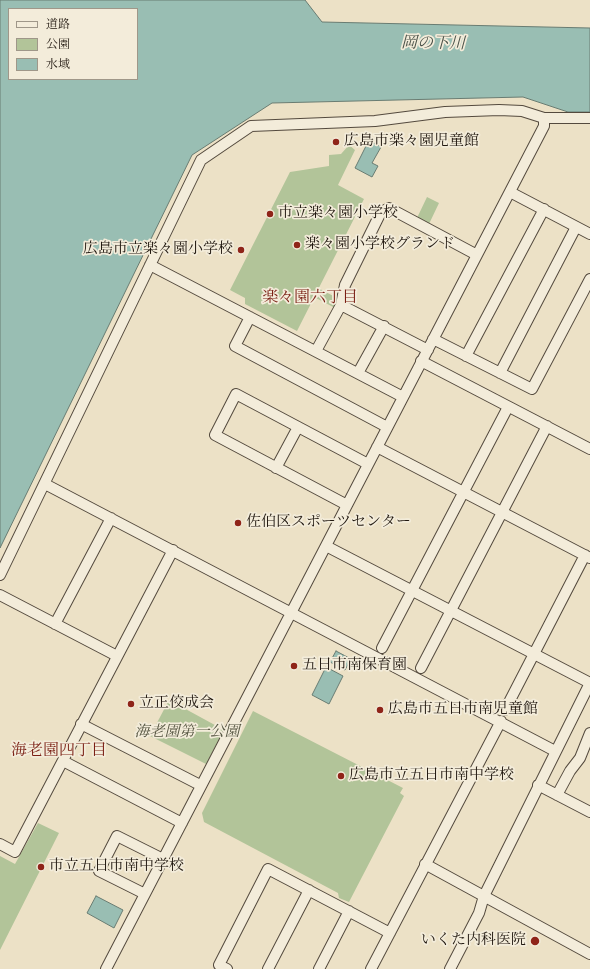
<!DOCTYPE html>
<meta charset="utf-8">
<style>
body{margin:0}
#map{position:relative;width:590px;height:969px;overflow:hidden;background:#ece1c6;font-family:"Sorts Mill Goudy","Noto Serif JP",serif}
canvas{display:block}
.legend{position:absolute;left:8px;top:8px;width:130px;height:72px;box-sizing:border-box;background:#f3ecda;border:1px solid #9f9789;margin:0;padding:5px 7px;list-style:none;font-size:12px;color:#211810}
.legend li{display:flex;align-items:center;gap:8px;height:20px}
.legend b{width:20px;border:1px solid #9f9789}
</style>
<div id="map">
<canvas width="590" height="969"></canvas>
<ul class="legend">
<li><b style="height:5px;background:#f3ecda"></b>道路</li>
<li><b style="height:11px;background:#b2c499"></b>公園</li>
<li><b style="height:11px;background:#99beb3"></b>水域</li>
</ul>
</div>
<script>
const ctx = document.querySelector('canvas').getContext('2d');
ctx.lineJoin = 'round';
function fillPath(path, color) {
  ctx.fillStyle = color;
  ctx.fill(path, 'evenodd');
}
function toPath(rows) {
  const path = new Path2D();
  for (const r of rows) {
    path.moveTo(r[0], r[1]);
    for (let i = 2; i < r.length; i += 2) path.lineTo(r[i], r[i + 1]);
  }
  return path;
}
function stroke(path, color, width, dash) {
  ctx.strokeStyle = color;
  ctx.lineWidth = width;
  ctx.lineCap = dash ? 'butt' : 'round';
  ctx.setLineDash(dash || []);
  ctx.stroke(path);
}
function drawText(font, color, halo, rows, align = 'center') {
  ctx.font = font + ' "Sorts Mill Goudy","Noto Serif JP",serif';
  ctx.lineWidth = 3.5;
  ctx.setLineDash([]);
  ctx.textBaseline = 'middle';
  ctx.strokeStyle = halo;
  ctx.fillStyle = color;
  for (const [text, x, y, turn = 0] of rows) {
    ctx.save();
    ctx.translate(x, y);
    ctx.rotate((+turn || 0) * Math.PI / 180);
    ctx.textAlign = isNaN(turn) ? turn : align;
    if (halo) ctx.strokeText(text, 0, 0);
    ctx.fillText(text, 0, 0);
    ctx.restore();
  }
}
fillPath(toPath([
 [349,145,355,150,338,185,364,199,297,331,245,304,245,298,230,290,290,172,329,166,329,155,341,154],
 [427,197,439,203,429,224,417,218],
 [320,289,339,299,335,308,316,298],
 [169,700,224,730,206,764,150,736],
 [253,711,403,788,400,793,404,796,349,902,339,898,338,893,204,822,202,813],
 [38,823,59,833,0,950,0,856,15,864]
]), '#b2c499');
const water = toPath([
 [0,0,305,0,322,22,590,28,590,112,568,112,523,97,272,103,192,155,0,548,0,0],
 [9,9,137,9,137,79,9,79,9,9],
 [369,140,381,147,372,163,378,166,372,177,355,168,369,140],
 [336,651,351,659,345,670,330,662,336,651],
 [326,667,343,676,329,704,312,695,326,667],
 [96,896,123,910,114,928,87,913,96,896]
]);
fillPath(water, '#99beb3');
stroke(water, '#697c72', 1);
const minor = toPath([
 [510,192,590,234],
 [150,265,403,397],
 [341,305,428,350],
 [250,317,235,346,387,427],
 [433,339,532,389,590,279],
 [316,351,341,305,345,285,381,212,389,208,477,255],
 [466,356,544,209],
 [421,361,590,449],
 [358,373,384,326],
 [500,373,576,227],
 [377,447,590,558],
 [276,468,298,427],
 [45,484,555,751],
 [347,505,215,435,236,394,368,464],
 [326,546,590,683],
 [0,575,201,160,251,126,375,121,445,112,499,110,522,111,544,118,590,118],
 [0,595,117,656],
 [55,624,111,518],
 [382,648,508,407],
 [421,668,547,426],
 [505,710,585,555],
 [81,724,200,785],
 [63,761,182,823],
 [538,785,590,812],
 [557,795,570,771,580,758,590,733],
 [0,844,15,852,173,550],
 [425,864,590,954],
 [145,894,99,871,117,836,163,859],
 [106,969,544,126,544,118],
 [227,969,219,965,268,869,390,933],
 [268,969,309,890],
 [319,969,349,911],
 [371,969,501,721],
 [450,969,479,913,484,896,590,683]
]);
stroke(minor, '#544a3e', 12);
stroke(minor, '#f3ecda', 10);
for (const [x, y, r, color] of [
 [336,142,4,"#8f2418"],
 [270,214,4,"#8f2418"],
 [297,245,4,"#8f2418"],
 [241,250,4,"#8f2418"],
 [238,523,4,"#8f2418"],
 [294,666,4,"#8f2418"],
 [131,704,4,"#8f2418"],
 [380,710,4,"#8f2418"],
 [341,776,4,"#8f2418"],
 [41,867,4,"#8f2418"],
 [535,941,5,"#8f2418"]
]) {
  const dot = new Path2D();
  dot.arc(x, y, r, 0, 2 * Math.PI);
  ctx.fillStyle = color;
  ctx.fill(dot);
  stroke(dot, '#f3ecda', 1.5);
}
drawText('15px', '#211810', '#f3ecda', [
 ["広島市楽々園児童館",344,142],
 ["市立楽々園小学校",278,214],
 ["楽々園小学校グランド",305,245],
 ["広島市立楽々園小学校",233,250,"right"],
 ["佐伯区スポーツセンター",246,523],
 ["五日市南保育園",302,666],
 ["立正佼成会",139,704],
 ["広島市五日市南児童館",388,710],
 ["広島市立五日市南中学校",349,776],
 ["市立五日市南中学校",49,867],
 ["いくた内科医院",526,941,"right"]
], 'left');
drawText('italic 15px', '#545440', '#f3ecda', [
 ["海老園第一公園",187,733]
]);
drawText('italic 16px', '#4b5249', '#f3ecda', [
 ["岡の下川",433,45,1]
]);
drawText('16px', '#7a1f14', '#f3ecda', [
 ["楽々園六丁目",310,299],
 ["海老園四丁目",59,752]
]);
</script>
